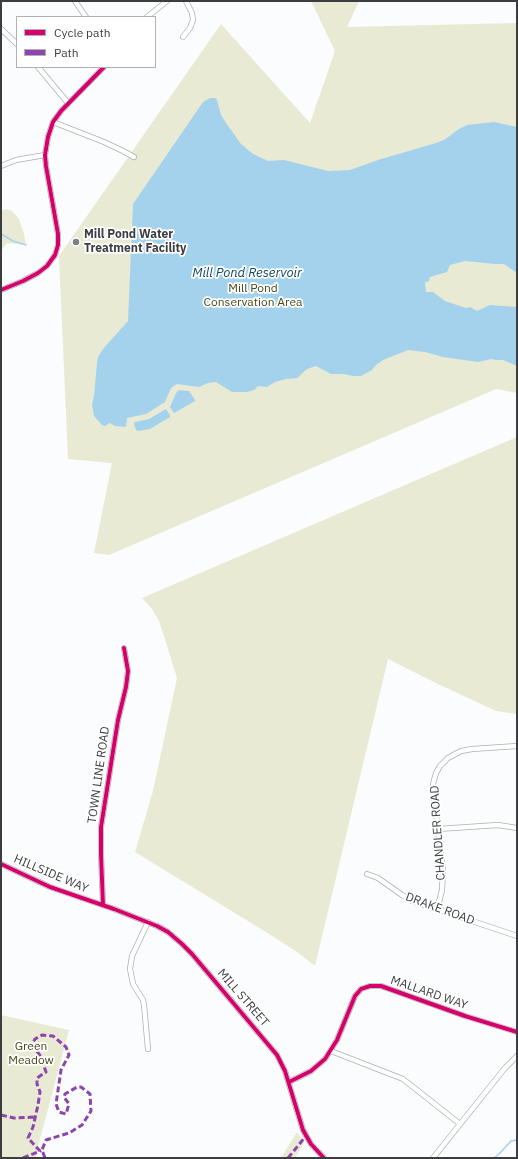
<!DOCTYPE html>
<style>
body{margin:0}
#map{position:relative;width:518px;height:1159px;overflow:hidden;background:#fbfcfd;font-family:"IBM Plex Sans",sans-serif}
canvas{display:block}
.frame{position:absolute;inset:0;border:2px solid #3b3d40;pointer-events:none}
.legend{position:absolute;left:16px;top:16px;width:140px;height:52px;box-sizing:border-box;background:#fff;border:1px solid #b1b1b3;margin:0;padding:5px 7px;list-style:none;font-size:12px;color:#3b3d40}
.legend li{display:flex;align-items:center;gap:8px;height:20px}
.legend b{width:20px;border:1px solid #b1b1b3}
</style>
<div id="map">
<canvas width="518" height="1159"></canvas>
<div class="frame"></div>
<ul class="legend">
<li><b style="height:5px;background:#d6006c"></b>Cycle path</li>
<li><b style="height:5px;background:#8e44ad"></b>Path</li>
</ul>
</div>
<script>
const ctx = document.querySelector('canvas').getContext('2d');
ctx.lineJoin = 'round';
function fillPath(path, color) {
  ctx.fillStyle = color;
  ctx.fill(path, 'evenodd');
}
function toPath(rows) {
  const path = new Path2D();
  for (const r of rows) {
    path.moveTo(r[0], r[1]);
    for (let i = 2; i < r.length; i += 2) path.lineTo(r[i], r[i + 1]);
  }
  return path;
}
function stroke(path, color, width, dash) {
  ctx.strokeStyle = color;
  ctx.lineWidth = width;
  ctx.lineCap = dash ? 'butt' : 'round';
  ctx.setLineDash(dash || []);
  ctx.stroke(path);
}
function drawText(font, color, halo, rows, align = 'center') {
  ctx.font = font + ' "IBM Plex Sans",sans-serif';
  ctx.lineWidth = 3.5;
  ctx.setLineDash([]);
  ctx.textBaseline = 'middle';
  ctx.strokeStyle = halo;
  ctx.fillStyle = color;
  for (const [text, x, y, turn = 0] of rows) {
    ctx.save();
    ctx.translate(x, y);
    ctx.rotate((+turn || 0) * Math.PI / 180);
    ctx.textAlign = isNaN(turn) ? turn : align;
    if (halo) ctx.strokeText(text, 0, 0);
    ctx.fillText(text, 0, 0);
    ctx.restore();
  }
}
fillPath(toPath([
 [311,1,359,1,347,27,517,23,517,393,496,389,109,555,94,553,112,463,68,459,59,256,221,24,310,123,335,51],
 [6,209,12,211,19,219,24,234,26,245,7,243,3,248,1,253,1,211],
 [517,437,517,714,496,711,438,684,388,659,315,966,297,952,266,932,135,852,153,791,177,678,163,633,159,621,152,609,142,598],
 [1,1015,69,1030,35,1158,1,1158],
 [297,1132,304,1143,295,1158,281,1158]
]), '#e8ead4');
fillPath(toPath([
 [210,98,215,98,217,100,221,115,226,123,241,144,253,154,268,161,284,160,328,171,350,170,378,160,436,143,444,140,459,129,467,125,494,122,517,127,517,273,504,264,495,264,465,261,450,265,447,272,430,277,429,281,426,282,425,283,426,292,433,292,445,301,466,308,470,307,477,311,490,305,517,307,517,366,503,360,495,360,492,359,478,362,443,357,425,352,408,350,383,360,376,365,372,370,361,376,353,376,344,374,331,374,316,366,307,369,297,378,286,379,275,382,267,387,258,386,254,390,247,392,232,392,216,382,208,383,199,387,177,384,171,388,165,402,146,414,127,418,126,427,115,426,110,423,105,426,102,425,94,416,92,405,94,396,97,363,98,357,103,349,128,321,133,204,203,102],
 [179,390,189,391,195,400,195,401,174,413,170,407,176,393],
 [166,409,170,415,170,417,150,429,138,431,136,430,134,424,135,422,149,419]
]), '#a4d2ec');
stroke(toPath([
 [1,234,13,241,26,245],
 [494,1158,500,1153,511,1141,517,1140]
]), '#a4d2ec', 1.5);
const minor = toPath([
 [75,1,86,17],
 [147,17,167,1],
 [1,29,17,44],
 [183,37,190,28,193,20,192,13,186,1],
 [38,67,68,103],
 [53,122,104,142,123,151,134,157],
 [1,166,16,160,45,155],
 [1,290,23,281,38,273,47,266,55,255,58,245,58,234,46,166,45,155,48,137,53,122,61,111,104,67],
 [438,829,498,825,517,828],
 [1,864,50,887,114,909,157,926,168,932,182,944,192,954,277,1055,285,1071,303,1130,311,1144,324,1158],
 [367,874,378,878,402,895,412,901,517,936],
 [103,905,101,854,101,827,118,720,126,687,128,671,124,648],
 [437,910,442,890,443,870,434,797,433,784,436,773,440,766,448,758,461,751,472,749,517,746],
 [148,922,132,956,130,969,133,984,143,1000,144,1005,148,1049],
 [331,1051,403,1079,460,1124],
 [289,1082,311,1071,325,1059,337,1040,355,996,361,989,370,986,381,986,465,1016,517,1032],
 [433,1158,505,1068,517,1056]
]);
stroke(minor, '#afb0b1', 6);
stroke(minor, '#feffff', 4.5);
stroke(toPath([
 [1,1115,14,1118,36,1117],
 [23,1158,40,1151,28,1138,33,1127,38,1105,40,1092,37,1084,37,1078,46,1072,41,1057,32,1044,35,1039,42,1035,53,1036,66,1047,69,1055,61,1070,56,1104,59,1112,66,1114,69,1104,64,1097,65,1094,77,1087,81,1087,90,1094,91,1111,82,1125,69,1133,46,1140,42,1150,45,1158],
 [288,1158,306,1136]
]), '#8e44ad', 3, [6, 3]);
stroke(toPath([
 [1,290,23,281,38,273,47,266,55,255,58,245,58,234,46,166,45,155,48,137,53,122,61,111,104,67],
 [1,864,50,887,114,909,157,926,168,932,182,944,192,954,277,1055,285,1071,303,1130,311,1144,324,1158],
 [103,905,101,854,101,827,118,720,126,687,128,671,124,648],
 [289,1082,311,1071,325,1059,337,1040,355,996,361,989,370,986,381,986,465,1016,517,1032]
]), '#d6006c', 4);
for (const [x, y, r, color] of [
 [76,242,4,"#7e8082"]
]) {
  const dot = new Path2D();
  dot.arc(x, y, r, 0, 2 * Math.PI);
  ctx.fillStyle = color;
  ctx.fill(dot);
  stroke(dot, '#fff', 1.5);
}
drawText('bold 12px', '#3b3d40', '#fff', [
 ["Mill Pond Water",84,235],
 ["Treatment Facility",84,249]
], 'left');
drawText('12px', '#464716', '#fff', [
 ["Mill Pond",253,289],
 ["Conservation Area",253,303],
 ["Green",31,1047],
 ["Meadow",31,1061]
]);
drawText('12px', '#3b3d40', '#fff', [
 ["TOWN LINE ROAD",99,775,-82],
 ["CHANDLER ROAD",438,833,-94],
 ["HILLSIDE WAY",51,874,23],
 ["DRAKE ROAD",440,909,20],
 ["MALLARD WAY",429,993,19],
 ["MILL STREET",243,998,49]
]);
drawText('italic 13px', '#104660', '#fff', [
 ["Mill Pond Reservoir",247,273]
]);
</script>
